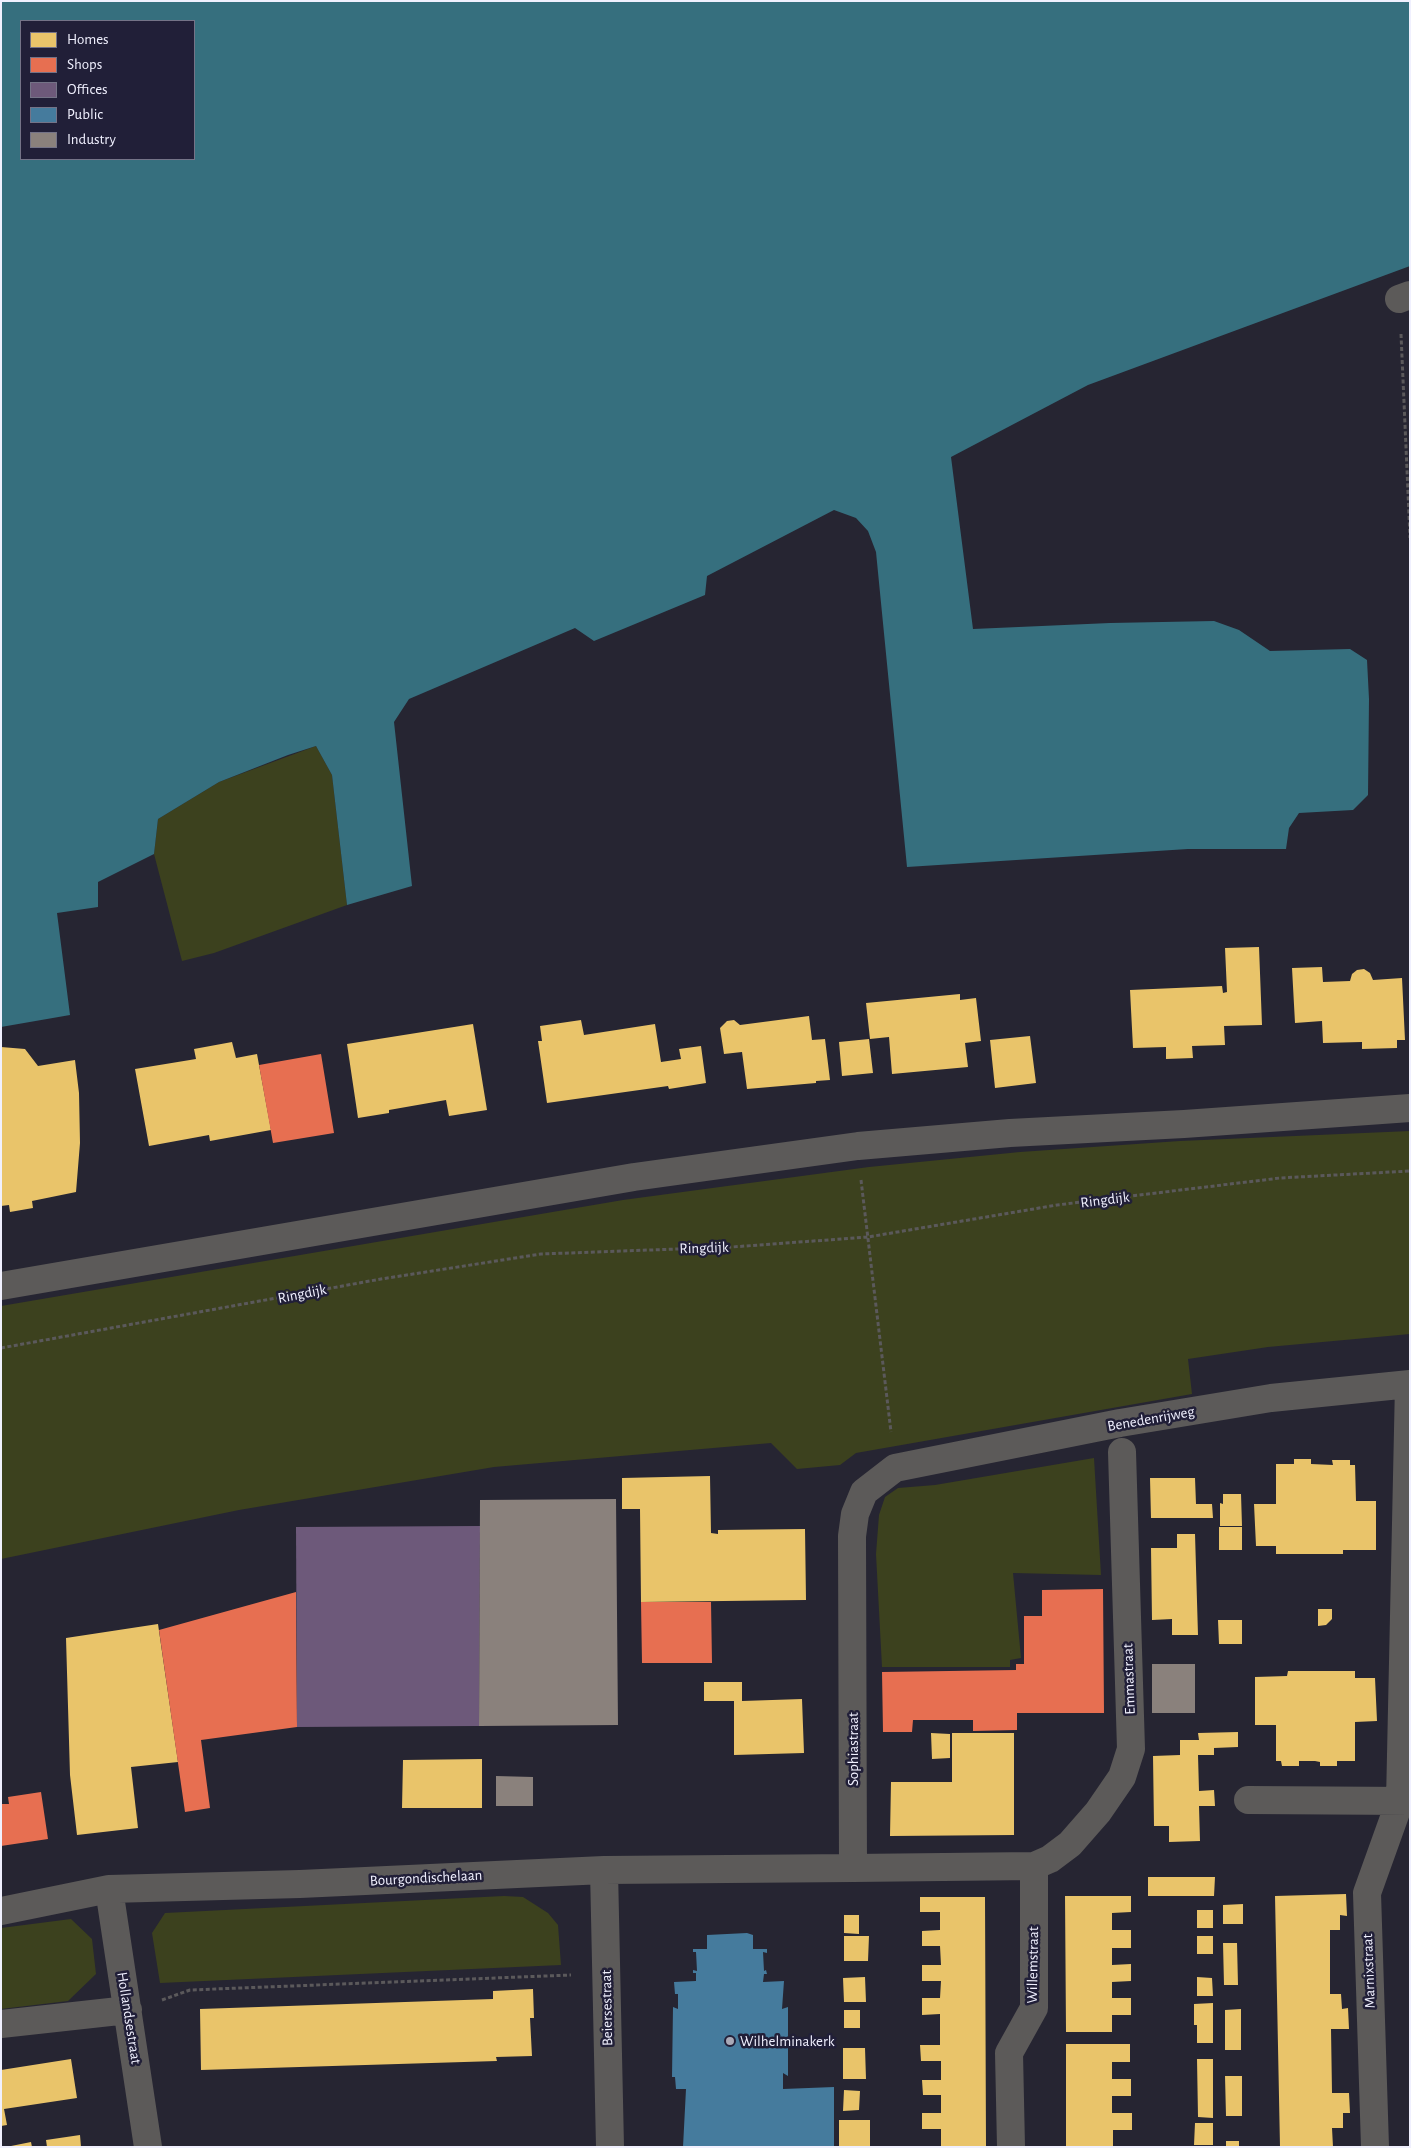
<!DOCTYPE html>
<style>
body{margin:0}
#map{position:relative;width:1411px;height:2148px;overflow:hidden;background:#262532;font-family:"Alegreya Sans",sans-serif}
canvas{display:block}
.frame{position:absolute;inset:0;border:2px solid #f0f0fe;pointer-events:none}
.legend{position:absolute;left:20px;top:20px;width:175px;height:140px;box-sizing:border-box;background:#211f38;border:1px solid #747387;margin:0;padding:6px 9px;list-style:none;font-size:15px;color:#f0f0fe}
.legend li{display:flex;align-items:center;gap:10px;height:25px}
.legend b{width:25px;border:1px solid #747387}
</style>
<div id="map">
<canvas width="1411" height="2148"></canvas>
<div class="frame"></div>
<ul class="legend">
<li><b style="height:14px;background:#e9c46a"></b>Homes</li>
<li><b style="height:14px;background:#e76f51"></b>Shops</li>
<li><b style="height:14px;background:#6d597a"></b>Offices</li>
<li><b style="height:14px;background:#457b9d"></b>Public</li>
<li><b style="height:14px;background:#8a817c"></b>Industry</li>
</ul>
</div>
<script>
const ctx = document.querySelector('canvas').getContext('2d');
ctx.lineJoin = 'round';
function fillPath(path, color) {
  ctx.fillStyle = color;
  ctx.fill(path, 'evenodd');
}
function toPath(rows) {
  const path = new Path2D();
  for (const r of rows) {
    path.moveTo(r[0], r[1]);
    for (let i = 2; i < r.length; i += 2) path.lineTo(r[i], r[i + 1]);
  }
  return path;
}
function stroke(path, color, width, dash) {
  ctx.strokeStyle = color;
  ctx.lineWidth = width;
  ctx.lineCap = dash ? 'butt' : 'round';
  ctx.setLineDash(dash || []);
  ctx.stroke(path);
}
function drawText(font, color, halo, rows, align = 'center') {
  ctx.font = font + ' "Alegreya Sans",sans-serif';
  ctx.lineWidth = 5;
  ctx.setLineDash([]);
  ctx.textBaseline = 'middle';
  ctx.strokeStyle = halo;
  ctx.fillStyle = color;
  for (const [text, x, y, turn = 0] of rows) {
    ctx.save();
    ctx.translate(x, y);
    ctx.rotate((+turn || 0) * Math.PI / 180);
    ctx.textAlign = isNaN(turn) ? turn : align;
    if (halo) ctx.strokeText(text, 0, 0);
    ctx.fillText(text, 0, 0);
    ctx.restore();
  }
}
fillPath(toPath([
 [316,746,332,775,347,905,214,953,182,961,154,854,158,819,219,782],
 [1410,1131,1410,1334,1268,1347,1188,1359,1192,1394,856,1453,840,1465,797,1469,771,1443,494,1467,239,1510,1,1559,1,1306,623,1200,869,1167,1020,1152,1180,1141],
 [1094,1458,1101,1575,1013,1573,1021,1658,1010,1660,1010,1667,882,1667,876,1554,879,1515,885,1497,898,1488,935,1485],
 [504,1896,523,1897,548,1913,558,1925,561,1965,160,1983,152,1933,165,1913],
 [71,1919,92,1939,96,1974,68,2001,1,2009,1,1928]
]), '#3c411e');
fillPath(toPath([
 [1,1,1410,1,1410,266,1088,385,951,457,973,629,1110,623,1214,621,1239,630,1270,651,1350,649,1367,660,1369,699,1368,795,1353,810,1299,813,1289,828,1286,849,1188,849,907,867,876,552,868,531,856,518,834,510,707,576,705,595,594,641,575,628,409,699,394,722,412,886,347,905,332,775,316,746,288,755,219,782,158,819,154,854,98,882,98,907,57,913,70,1015,1,1027],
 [21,21,194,21,194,159,21,159]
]), '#366f7e');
fillPath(toPath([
 [1259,947,1262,1025,1224,1026,1225,1045,1192,1046,1193,1058,1166,1059,1166,1047,1133,1048,1130,990,1222,986,1223,993,1227,992,1225,948],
 [1322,967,1323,982,1350,981,1352,974,1357,970,1364,969,1370,973,1373,980,1402,978,1405,1040,1397,1040,1397,1048,1362,1049,1362,1042,1323,1043,1322,1021,1295,1023,1292,968],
 [960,994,960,1000,976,998,981,1041,965,1043,968,1067,892,1074,889,1037,870,1039,866,1003],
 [809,1016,812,1040,825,1039,830,1080,816,1081,816,1083,747,1089,742,1052,724,1054,720,1028,727,1021,734,1020,740,1025],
 [581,1020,584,1035,655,1024,661,1062,681,1059,679,1049,701,1046,706,1083,669,1089,668,1086,547,1103,538,1041,542,1041,540,1026],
 [473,1024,487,1110,449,1116,446,1100,389,1110,389,1113,358,1118,347,1044],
 [1030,1036,1036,1083,995,1088,990,1040],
 [869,1039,873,1073,842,1076,839,1042],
 [232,1042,236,1058,257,1054,271,1130,210,1141,209,1135,149,1146,135,1069,196,1059,194,1049],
 [1,1047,25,1049,38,1066,75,1060,79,1093,80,1143,76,1192,32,1201,33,1208,10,1212,9,1205,1,1206],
 [1294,1459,1311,1459,1311,1464,1333,1465,1332,1460,1350,1460,1350,1465,1355,1465,1356,1501,1376,1501,1376,1550,1343,1550,1343,1554,1276,1554,1276,1546,1256,1546,1254,1504,1276,1504,1276,1464,1294,1464],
 [710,1476,711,1533,718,1534,718,1530,805,1529,806,1600,641,1602,640,1509,622,1509,622,1478],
 [1150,1478,1195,1478,1196,1504,1212,1504,1213,1518,1151,1518],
 [1223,1494,1241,1494,1242,1526,1220,1526,1220,1503,1223,1504],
 [1219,1527,1242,1527,1242,1550,1219,1550],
 [1177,1534,1195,1534,1198,1635,1172,1635,1172,1619,1152,1620,1151,1548,1177,1548],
 [1318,1609,1332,1609,1332,1619,1326,1625,1318,1626],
 [1218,1620,1242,1620,1242,1644,1219,1644],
 [158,1624,178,1762,131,1767,138,1828,77,1835,70,1775,66,1638],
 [1288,1671,1355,1671,1355,1678,1375,1678,1377,1721,1355,1722,1355,1761,1337,1761,1337,1766,1320,1766,1320,1762,1315,1761,1299,1761,1299,1766,1282,1766,1281,1761,1276,1761,1276,1725,1255,1725,1255,1677,1287,1676],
 [704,1682,742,1682,742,1701,802,1699,804,1753,734,1755,734,1701,704,1701],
 [1238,1732,1238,1747,1214,1748,1214,1755,1198,1755,1199,1791,1214,1790,1215,1806,1199,1806,1200,1841,1169,1842,1169,1826,1154,1826,1153,1756,1180,1755,1180,1740,1199,1740,1198,1733],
 [931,1733,950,1734,950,1758,932,1759],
 [952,1733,1014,1733,1014,1835,890,1836,891,1782,952,1782],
 [482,1759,482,1808,402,1808,403,1760],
 [1148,1877,1215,1877,1214,1896,1148,1896],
 [1346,1894,1347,1916,1340,1915,1340,1930,1330,1930,1330,1994,1341,1994,1342,2009,1348,2008,1349,2029,1331,2029,1332,2093,1349,2093,1350,2113,1343,2113,1343,2128,1332,2128,1333,2147,1280,2147,1275,1896],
 [1065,1896,1131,1896,1131,1912,1112,1913,1112,1930,1131,1930,1131,1948,1112,1948,1112,1965,1131,1964,1131,1981,1112,1982,1112,1998,1131,1998,1131,2015,1112,2015,1112,2032,1066,2032],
 [920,1897,985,1897,986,2147,941,2147,941,2129,922,2129,922,2113,941,2113,941,2095,923,2095,922,2080,941,2080,941,2061,921,2061,920,2045,940,2045,940,2014,922,2015,922,1998,940,1998,941,1981,922,1981,922,1965,941,1965,940,1946,922,1946,922,1931,940,1930,940,1912,920,1912],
 [1243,1904,1243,1924,1223,1924,1223,1905],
 [1197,1910,1213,1910,1213,1928,1197,1928],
 [844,1915,859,1915,859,1934,844,1933],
 [844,1936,869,1936,868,1961,844,1961],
 [1197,1936,1213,1936,1213,1954,1197,1954],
 [1223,1943,1237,1943,1238,1985,1224,1985],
 [865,1977,866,2002,844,2002,843,1978],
 [1197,1977,1212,1978,1213,1996,1197,1996],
 [533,1989,534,2018,530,2018,532,2056,496,2057,497,2061,201,2070,200,2009,493,1999,493,1991],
 [1213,2003,1213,2043,1197,2043,1197,2025,1194,2025,1194,2004],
 [1241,2009,1241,2050,1225,2050,1225,2010],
 [844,2010,860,2010,860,2028,844,2028],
 [1066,2044,1130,2044,1130,2062,1112,2062,1112,2079,1131,2079,1131,2096,1112,2096,1112,2113,1132,2113,1132,2130,1113,2130,1113,2147,1066,2147],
 [843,2048,865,2048,866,2079,843,2079],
 [71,2059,77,2098,4,2109,7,2125,1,2126,1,2070],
 [1197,2059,1213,2059,1213,2118,1198,2117],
 [1225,2076,1242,2076,1242,2116,1226,2116],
 [844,2090,860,2091,859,2110,843,2111],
 [839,2120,870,2120,870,2147,839,2147],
 [1195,2123,1213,2123,1213,2145,1194,2145],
 [80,2135,81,2147,47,2147,46,2140],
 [1226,2141,1239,2141,1239,2147,1226,2147],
 [31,2142,32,2147,11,2147,11,2146]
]), '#e9c46a');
fillPath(toPath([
 [321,1054,334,1133,273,1143,259,1065],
 [1103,1589,1104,1713,1017,1713,1017,1730,973,1731,973,1720,913,1720,912,1732,883,1732,882,1672,1016,1670,1016,1664,1024,1664,1024,1616,1042,1616,1042,1590],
 [296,1592,297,1727,201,1740,210,1808,185,1812,159,1630],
 [641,1602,711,1602,712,1663,642,1663],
 [41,1792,48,1839,1,1846,1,1804,9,1804,8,1797]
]), '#e76f51');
fillPath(toPath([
 [480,1526,479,1726,297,1727,296,1527]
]), '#6d597a');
fillPath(toPath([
 [747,1933,753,1935,753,1949,767,1949,767,1953,763,1952,764,1971,766,1970,767,1974,764,1974,763,1982,784,1981,782,2009,788,2007,788,2076,783,2073,783,2089,834,2087,834,2147,683,2147,686,2089,676,2089,675,2077,672,2077,673,2007,678,2009,678,1994,675,1994,674,1982,696,1981,696,1973,693,1973,693,1970,697,1971,696,1952,693,1952,693,1949,707,1949,707,1935]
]), '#457b9d');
fillPath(toPath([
 [616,1499,618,1725,479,1726,480,1500],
 [1152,1664,1195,1664,1195,1713,1152,1713],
 [496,1776,533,1777,533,1806,496,1806]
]), '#8a817c');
stroke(toPath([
 [1401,334,1410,538],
 [861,1180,891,1432],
 [1,1348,381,1279,541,1254,732,1247,868,1237,1057,1205,1280,1178,1410,1171],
 [162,2000,190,1990,571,1975]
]), '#5b595b', 3, [4, 2.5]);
stroke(toPath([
 [1399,299,1410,295],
 [1,1286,634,1177,858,1146,1010,1133,1184,1124,1410,1108],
 [1122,1452,1131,1749,1122,1777,1098,1812,1070,1844,1050,1859,1034,1866,853,1868,852,1536,855,1514,864,1492,895,1468,1120,1423,1271,1398,1410,1384],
 [1248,1800,1410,1801],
 [604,1870,610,2147],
 [109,1889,148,2147],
 [1,1911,109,1889,300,1884,604,1870,853,1868],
 [1,2024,128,2010],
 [1011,2147,1009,2053,1034,2008,1034,1866],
 [1375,2147,1367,1893,1400,1801,1409,1384]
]), '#5c5a59', 28);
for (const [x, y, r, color] of [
 [730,2041,5,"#a9a9b7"]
]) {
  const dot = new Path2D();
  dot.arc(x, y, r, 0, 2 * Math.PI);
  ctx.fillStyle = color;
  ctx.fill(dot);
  stroke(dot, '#211f38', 2);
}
drawText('15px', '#f0f0fe', '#211f38', [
 ["Ringdijk",1105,1200,-7],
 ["Ringdijk",704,1248,-2],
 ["Ringdijk",302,1294,-11],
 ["Benedenrijweg",1151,1419,-10],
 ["Emmastraat",1129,1679,-92],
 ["Sophiastraat",853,1749,-90],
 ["Bourgondischelaan",426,1878,-3],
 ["Willemstraat",1033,1965,-89],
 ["Marnixstraat",1369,1971,-92],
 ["Beiersestraat",607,2008,-91],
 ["Hollandsestraat",129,2018,81]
]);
drawText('15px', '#f0f0fe', '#211f38', [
 ["Wilhelminakerk",740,2041]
], 'left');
</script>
